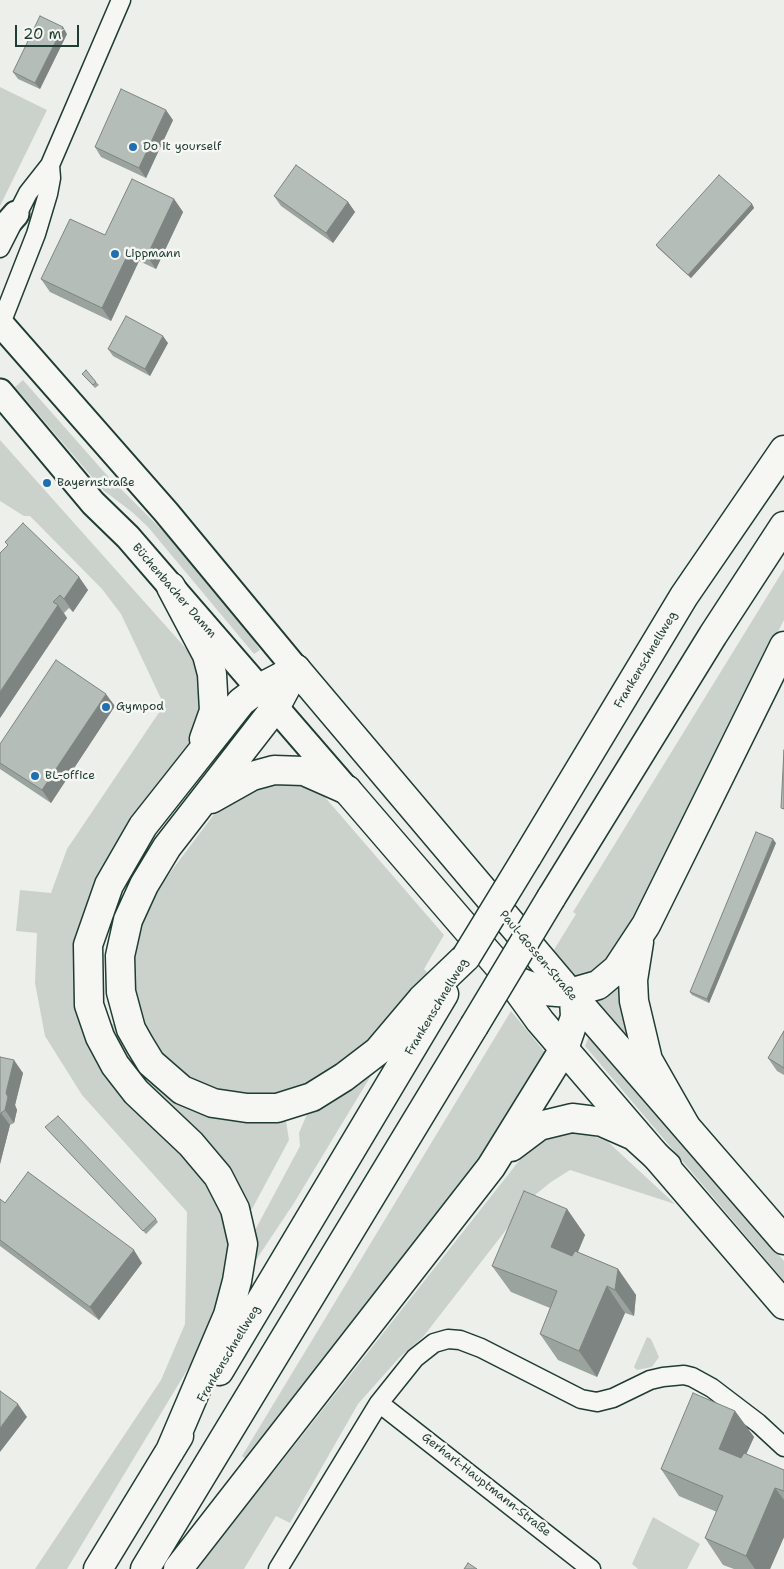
<!DOCTYPE html>
<meta charset="utf-8">
<style>
body{margin:0}
#map{position:relative;width:784px;height:1569px;overflow:hidden;background:#edefea;font-family:"Shantell Sans",sans-serif}
canvas{display:block}
.scale{position:absolute;left:15px;top:25px;width:64px;height:22px;box-sizing:border-box;border:2px solid #1f3d34;border-top:0;padding-left:6px;font-size:15px;line-height:18px;white-space:nowrap;color:#1f3d34;-webkit-text-stroke:4px #f6f6f2;paint-order:stroke}
</style>
<div id="map">
<canvas width="784" height="1569"></canvas>
<div class="scale">20 m</div>
</div>
<script>
const ctx = document.querySelector('canvas').getContext('2d');
ctx.lineJoin = 'round';
function fillPath(path, color) {
  ctx.fillStyle = color;
  ctx.fill(path, 'evenodd');
}
function toPath(rows) {
  const path = new Path2D();
  for (const r of rows) {
    path.moveTo(r[0], r[1]);
    for (let i = 2; i < r.length; i += 2) path.lineTo(r[i], r[i + 1]);
  }
  return path;
}
function stroke(path, color, width, dash) {
  ctx.strokeStyle = color;
  ctx.lineWidth = width;
  ctx.lineCap = dash ? 'butt' : 'round';
  ctx.setLineDash(dash || []);
  ctx.stroke(path);
}
function drawText(font, color, halo, rows, align = 'center') {
  ctx.font = font + ' "Shantell Sans",sans-serif';
  ctx.lineWidth = 5;
  ctx.setLineDash([]);
  ctx.textBaseline = 'middle';
  ctx.strokeStyle = halo;
  ctx.fillStyle = color;
  for (const [text, x, y, turn = 0] of rows) {
    ctx.save();
    ctx.translate(x, y);
    ctx.rotate((+turn || 0) * Math.PI / 180);
    ctx.textAlign = isNaN(turn) ? turn : align;
    if (halo) ctx.strokeText(text, 0, 0);
    ctx.fillText(text, 0, 0);
    ctx.restore();
  }
}
fillPath(toPath([
 [0,87,47,110,0,206],
 [23,380,105,473,170,538,239,617,260,650,254,654,148,527,132,512,103,490,15,387],
 [0,440,190,653,200,677,201,709,192,741,127,828,80,1010,215,1191,227,1223,231,1254,229,1280,204,1342,67,1569,35,1569,161,1380,185,1324,187,1212,82,1095,45,1036,35,983,37,933,16,931,20,890,51,893,67,849,164,705,121,614,102,589,30,516,24,516,0,501],
 [784,569,784,620,653,878,616,951,597,971,574,979,552,953,576,914,573,912],
 [292,778,317,788,444,935,424,969,430,975,394,1022,306,1090,246,1099,191,1082,161,1057,136,1014,130,948,154,894,218,809,233,796],
 [621,984,629,1039,627,1039,595,1001],
 [511,1011,548,1056,490,1148,249,1462,242,1456],
 [105,1024,116,1024,143,1069,285,1115,289,1140,252,1209,246,1211,138,1077],
 [589,1036,595,1037,784,1261,784,1281,585,1046],
 [367,1071,372,1074,294,1203,256,1260,253,1234,300,1146,299,1133,310,1107],
 [571,1132,587,1134,607,1141,675,1204,570,1170,551,1182,530,1199,423,1337,399,1358,358,1404,290,1523,276,1516,244,1569,194,1569,265,1477,272,1474,526,1152,544,1140],
 [647,1337,651,1339,659,1357,652,1367,637,1370,634,1367],
 [653,1517,700,1544,687,1569,638,1569,632,1564]
]), '#cbd2cc');
const minor = toPath([
 [0,248,28,193,50,165,121,0],
 [0,326,36,234,48,194,51,178,50,165],
 [379,1403,591,1569],
 [278,1569,379,1403,415,1358,434,1343,448,1339,460,1340,481,1348,581,1399,597,1402,613,1398,650,1380,663,1377,684,1375,692,1377,712,1388,758,1423,784,1447]
]);
const secondary = toPath([
 [0,232,16,214],
 [0,323,166,512,296,669],
 [0,392,93,503,128,537,347,790]
]);
const primary = toPath([
 [296,669,570,993,784,1240],
 [347,790,509,978,540,1021,784,1305]
]);
const motorway = toPath([
 [171,587,207,655,212,674,214,711,204,739],
 [296,669,275,708,167,847,144,885,128,920,120,956,121,992,131,1029,140,1045,151,1063,182,1090,213,1103,247,1108,277,1108,312,1097,344,1077,378,1051,422,999,466,957],
 [211,799,252,776,274,770,304,771,347,790],
 [527,857,684,596,784,450],
 [551,898,713,635,784,526],
 [639,942,633,980,634,1001,648,1060,685,1125],
 [509,978,544,991,570,993,598,985,617,969,646,925,784,646],
 [511,1147,539,1126,572,1118,588,1120,602,1122,634,1136,667,1166],
 [219,1371,444,994],
 [170,1451,228,1315,237,1281,243,1244,235,1209,218,1176,191,1144,136,1092,115,1065,100,1037,89,1005,88,945,109,885,143,826,241,702,258,689,296,669],
 [98,1569,179,1436],
 [145,1569,474,1026],
 [178,1569,491,1167,564,1049,575,1017,574,998]
]);
stroke(minor, '#1f3d34', 21);
stroke(secondary, '#1f3d34', 29);
stroke(primary, '#1f3d34', 31);
stroke(motorway, '#1f3d34', 31);
stroke(minor, '#f6f6f2', 18);
stroke(secondary, '#f6f6f2', 25);
stroke(primary, '#f6f6f2', 28);
stroke(motorway, '#f6f6f2', 28);
const motorwayBridge = toPath([
 [466,957,527,857],
 [474,1026,551,898]
]);
stroke(motorwayBridge, '#1f3d34', 31, []);
stroke(motorwayBridge, '#f6f6f2', 28);
fillPath(toPath([
 [67,34,40,89,18,79,13,72],
 [173,120,146,178,101,157,95,147],
 [274,196,348,202,355,212,333,243,281,206],
 [174,199,183,212,156,269,139,261,111,321,50,292,41,279,105,235],
 [752,204,754,208,691,278,658,248,656,245],
 [168,343,150,376,113,356,108,349],
 [82,374,96,382,99,385,95,388],
 [5,542,79,577,88,590,73,612,69,608,64,613,67,618,0,718,8,545],
 [115,706,51,803,0,769,0,744],
 [776,843,709,1003,692,995,690,992],
 [784,1031,784,1075,777,1071,768,1058],
 [0,1057,23,1073,15,1105,17,1110,14,1123,10,1125,0,1164],
 [45,1127,156,1219,158,1222,146,1234],
 [0,1199,5,1203,142,1263,99,1320,0,1246],
 [567,1209,585,1235,578,1252,618,1269,636,1295,634,1316,625,1313,597,1377,558,1360,540,1334,550,1308,511,1292,492,1266],
 [735,1411,754,1437,746,1454,784,1470,784,1537,770,1569,734,1569,723,1565,705,1538,717,1512,679,1496,661,1469]
]), '#9ba39e');
fillPath(toPath([
 [63,27,67,34,40,89,35,83],
 [166,110,173,120,146,178,139,168],
 [174,199,183,212,156,269,147,256],
 [348,202,355,212,333,243,326,233],
 [752,204,754,208,691,278,688,275],
 [131,248,139,261,111,321,102,308],
 [163,336,168,343,150,376,145,369],
 [79,577,88,590,73,612,64,599],
 [58,605,67,618,0,718,0,692],
 [106,694,115,706,51,803,42,790],
 [773,839,776,843,709,1003,707,999],
 [14,1060,23,1073,15,1105,17,1110,14,1123,5,1110,6,1093],
 [1,1113,10,1125,0,1164,0,1116],
 [567,1209,585,1235,569,1273,551,1247],
 [134,1250,142,1263,99,1320,90,1307],
 [618,1269,636,1295,634,1316,615,1290],
 [607,1286,625,1313,597,1377,579,1351],
 [18,1404,27,1417,0,1452,0,1428],
 [735,1411,754,1437,737,1475,719,1449],
 [775,1488,784,1500,784,1537,770,1569,755,1569,746,1556]
]), '#7e8481');
const building = toPath([
 [40,16,63,27,35,83,13,72,40,16],
 [121,89,166,110,139,168,95,147,121,89],
 [296,165,348,202,326,233,274,196,296,165],
 [719,175,752,204,688,275,656,245,719,175],
 [132,179,174,199,147,256,131,248,102,308,41,279,70,219,105,235,132,179],
 [126,316,163,336,145,369,108,349,126,316],
 [86,370,96,382,93,385,82,374,86,370],
 [23,523,79,577,64,599,60,595,53,602,58,605,0,692,0,553,8,545,5,542,23,523],
 [56,660,106,694,42,790,0,763,0,744,56,660],
 [784,750,784,809,781,808,784,750],
 [756,832,773,839,707,999,690,992,756,832],
 [784,1031,784,1068,768,1058,784,1031],
 [0,1057,14,1060,6,1093,8,1097,5,1110,1,1113,0,1116,0,1057],
 [58,1116,156,1219,143,1231,45,1127,58,1116],
 [28,1172,134,1250,90,1307,0,1240,0,1199,5,1203,28,1172],
 [524,1191,567,1209,551,1247,572,1256,575,1251,618,1269,615,1290,607,1286,579,1351,540,1334,557,1291,492,1266,524,1191],
 [0,1391,18,1404,0,1428,0,1391],
 [693,1393,735,1411,719,1449,741,1458,744,1453,784,1470,784,1491,775,1488,746,1556,705,1538,723,1496,661,1469,693,1393],
 [468,1563,477,1569,464,1569,468,1563]
]);
fillPath(building, '#b4bdb8');
stroke(building, '#7e8481', 1);
for (const [x, y, r, color] of [
 [133,147,5,"#1f6fb2"],
 [115,254,5,"#1f6fb2"],
 [47,483,5,"#1f6fb2"],
 [106,707,5,"#1f6fb2"],
 [35,776,5,"#1f6fb2"]
]) {
  const dot = new Path2D();
  dot.arc(x, y, r, 0, 2 * Math.PI);
  ctx.fillStyle = color;
  ctx.fill(dot);
  stroke(dot, '#f6f6f2', 2);
}
drawText('12px', '#1f3d34', '#f6f6f2', [
 ["Do it yourself",143,147],
 ["Lippmann",125,254],
 ["Bayernstraße",57,483],
 ["Gympod",116,707],
 ["BL-office",45,776]
], 'left');
drawText('12px', '#1f3d34', '#f6f6f2', [
 ["Büchenbacher Damm",174,591,49],
 ["Frankenschnellweg",646,660,-59],
 ["Paul-Gossen-Straße",538,956,50],
 ["Frankenschnellweg",437,1007,-59],
 ["Frankenschnellweg",229,1354,-59],
 ["Gerhart-Hauptmann-Straße",486,1485,38]
]);
</script>
